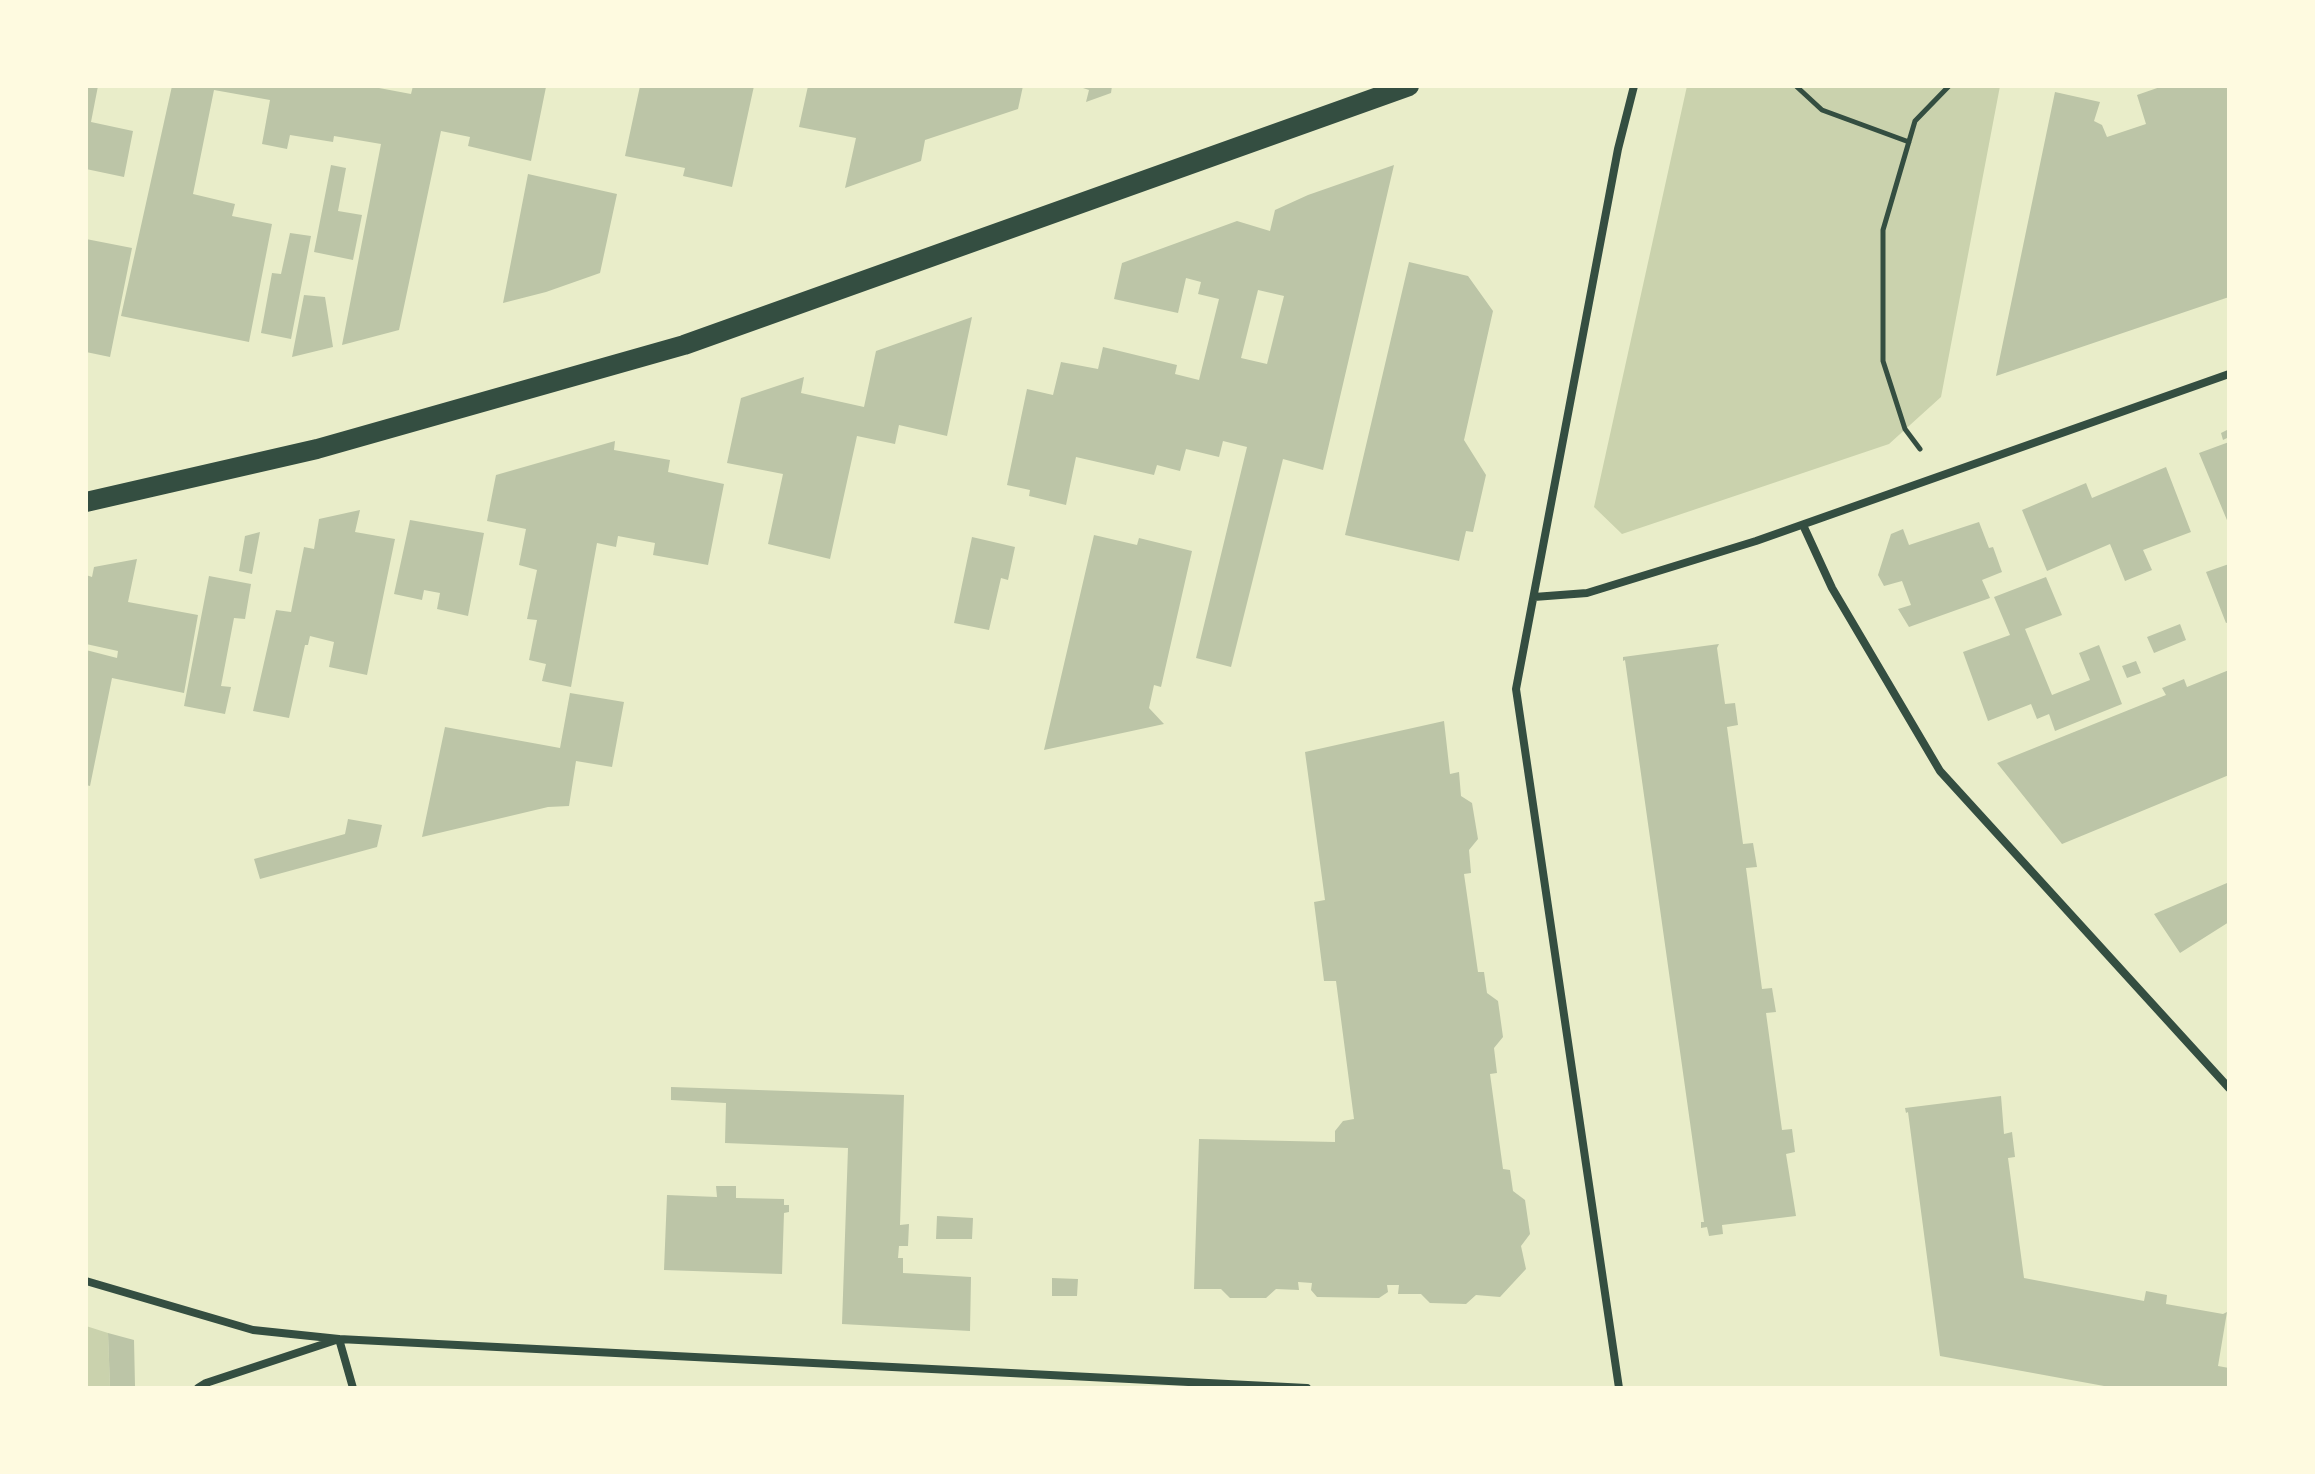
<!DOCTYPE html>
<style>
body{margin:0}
#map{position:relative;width:2315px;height:1474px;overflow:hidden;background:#e9edc9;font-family:"Sofia Sans Condensed",sans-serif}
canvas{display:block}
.frame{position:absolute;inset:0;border:88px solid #fefae0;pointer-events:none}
</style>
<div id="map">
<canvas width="2315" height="1474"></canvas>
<div class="frame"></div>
</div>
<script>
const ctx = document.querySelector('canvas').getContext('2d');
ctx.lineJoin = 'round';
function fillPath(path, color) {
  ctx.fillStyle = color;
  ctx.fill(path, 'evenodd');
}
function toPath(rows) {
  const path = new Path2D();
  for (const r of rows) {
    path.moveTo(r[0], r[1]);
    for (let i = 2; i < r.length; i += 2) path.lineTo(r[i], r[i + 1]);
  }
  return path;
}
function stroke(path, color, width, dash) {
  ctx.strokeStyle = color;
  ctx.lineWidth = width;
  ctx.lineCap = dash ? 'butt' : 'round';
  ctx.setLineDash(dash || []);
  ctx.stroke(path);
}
fillPath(toPath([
 [1687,86,2000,86,1941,397,1889,444,1622,534,1594,507],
 [86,1326,108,1333,110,1388,86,1388]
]), '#cad2ad');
fillPath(toPath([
 [86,86,98,86,91,122,133,131,124,177,86,169],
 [172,86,379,86,379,88,411,94,413,86,546,87,531,161,468,146,470,137,441,131,399,330,342,345,381,144,334,136,333,142,290,135,287,149,262,144,270,100,214,90,193,194,235,204,232,216,272,224,249,342,121,316],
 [640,86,754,86,732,187,683,176,685,168,625,156],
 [808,86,1023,86,1018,109,925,140,921,161,845,188,856,138,799,127],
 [1077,86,1112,86,1111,93,1086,102,1089,90],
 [2163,86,2229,86,2229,297,1996,376,2055,92,2100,102,2094,121,2102,125,2107,137,2146,124,2137,95],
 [331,165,346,168,338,211,362,215,353,260,314,252],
 [1394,165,1323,470,1283,459,1231,667,1196,658,1247,447,1223,441,1219,457,1186,449,1180,471,1157,465,1154,475,1076,457,1066,505,1029,496,1030,490,1007,485,1027,389,1053,395,1061,362,1098,369,1103,347,1177,365,1175,374,1199,380,1219,299,1198,294,1201,282,1186,278,1178,313,1114,299,1122,263,1237,221,1270,231,1275,210,1308,195],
 [1258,290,1284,296,1267,364,1241,358],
 [528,174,617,194,600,273,546,292,503,303],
 [290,233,311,236,291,339,261,333,272,273,281,274],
 [86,239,132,248,110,357,86,352],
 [1409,262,1468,276,1493,311,1464,440,1486,475,1473,532,1466,531,1459,561,1345,535],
 [304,295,325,297,333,347,292,357],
 [972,317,947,436,899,425,895,444,857,436,830,559,768,544,783,474,727,463,741,398,804,377,801,393,864,407,876,351],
 [2229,429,2229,437,2223,440,2221,433],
 [615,441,614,450,670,460,668,472,724,484,708,565,653,555,655,543,618,536,616,547,597,543,571,687,542,681,546,664,529,660,537,620,527,619,537,570,519,565,526,529,487,521,496,475],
 [2229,442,2229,525,2199,453],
 [2166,467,2191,532,2143,550,2152,570,2125,581,2110,544,2047,571,2022,510,2086,483,2092,498],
 [360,510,355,532,395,539,367,675,329,667,334,642,310,636,308,645,305,645,289,718,253,711,276,610,291,612,304,547,314,549,319,519],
 [410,520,484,533,468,616,437,609,440,593,424,590,422,600,394,594],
 [1979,522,1989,548,1993,547,2002,572,1982,580,1990,598,1909,627,1898,609,1911,605,1902,581,1884,586,1878,575,1891,534,1903,529,1909,545],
 [260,532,252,574,239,571,245,536],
 [1094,535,1137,545,1139,538,1192,551,1161,687,1154,685,1149,708,1164,724,1044,750],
 [972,537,1015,547,1008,580,1001,578,989,630,954,623],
 [137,559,128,602,198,615,184,693,112,678,90,786,86,785,86,650,117,658,118,651,86,644,86,575,92,577,94,567],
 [2229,564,2229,622,2226,623,2206,572],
 [209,576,251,584,245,619,234,618,221,686,231,687,225,714,184,706],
 [2046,577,2062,615,2025,629,2052,695,2090,680,2079,653,2099,645,2122,704,2055,731,2049,714,2037,719,2031,704,1988,721,1963,652,2010,635,1994,597],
 [2180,624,2186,640,2154,653,2147,637],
 [1719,644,1717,648,1725,704,1735,703,1738,725,1727,727,1743,844,1753,843,1757,867,1746,868,1762,989,1772,988,1776,1012,1766,1013,1782,1130,1792,1129,1795,1152,1786,1154,1796,1216,1722,1225,1723,1234,1709,1236,1707,1227,1701,1228,1701,1222,1704,1222,1625,660,1623,661,1623,657],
 [2136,661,2141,673,2127,678,2122,666],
 [2229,670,2229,775,2062,844,1997,763,2166,695,2162,688,2184,679,2187,687],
 [570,693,624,702,612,767,576,761,569,806,548,807,422,837,445,727,560,748],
 [1444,721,1450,774,1459,772,1461,796,1472,803,1478,839,1469,850,1471,873,1464,874,1478,972,1484,972,1487,993,1498,1001,1503,1037,1494,1048,1497,1073,1490,1074,1503,1169,1510,1170,1513,1191,1525,1200,1530,1234,1521,1246,1526,1269,1500,1297,1476,1295,1466,1304,1430,1303,1421,1294,1398,1294,1399,1285,1387,1285,1388,1292,1379,1298,1317,1297,1311,1290,1312,1283,1298,1282,1299,1290,1276,1289,1266,1298,1230,1298,1221,1289,1194,1289,1199,1139,1335,1142,1335,1131,1343,1121,1354,1119,1336,981,1324,981,1314,902,1325,900,1305,752],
 [348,819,382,825,377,847,260,879,254,859,345,834],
 [2227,883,2229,886,2229,922,2180,953,2154,914],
 [671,1087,904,1095,900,1225,909,1224,908,1246,899,1246,898,1258,903,1258,903,1273,971,1277,970,1331,842,1324,848,1148,725,1143,726,1103,671,1100],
 [2001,1096,2004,1134,2012,1132,2015,1157,2008,1158,2024,1278,2144,1301,2146,1291,2167,1295,2166,1304,2223,1314,2227,1312,2218,1366,2229,1368,2229,1388,2115,1388,1940,1356,1908,1112,1906,1113,1905,1108],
 [716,1186,736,1186,736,1198,784,1199,784,1205,789,1205,789,1212,784,1213,782,1274,664,1270,667,1195,717,1197],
 [937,1216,973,1218,972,1239,936,1239],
 [1052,1278,1078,1279,1077,1296,1052,1296],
 [108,1333,134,1340,135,1386,110,1388]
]), '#bcc5a7');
stroke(toPath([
 [1796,86,1822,110,1909,142],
 [1920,449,1905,429,1883,361,1883,230,1915,121,1949,86]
]), '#344e41', 5);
stroke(toPath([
 [1803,525,1832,588,1940,771,2229,1088],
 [1534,597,1587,593,1756,541,2229,374],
 [86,1281,253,1330,339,1339,1307,1388],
 [198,1388,206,1383,339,1339,353,1388],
 [1619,1388,1516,689,1618,149,1634,86]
]), '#344e41', 8);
stroke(toPath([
 [86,502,317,449,684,345,1409,86]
]), '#344e41', 20);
</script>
